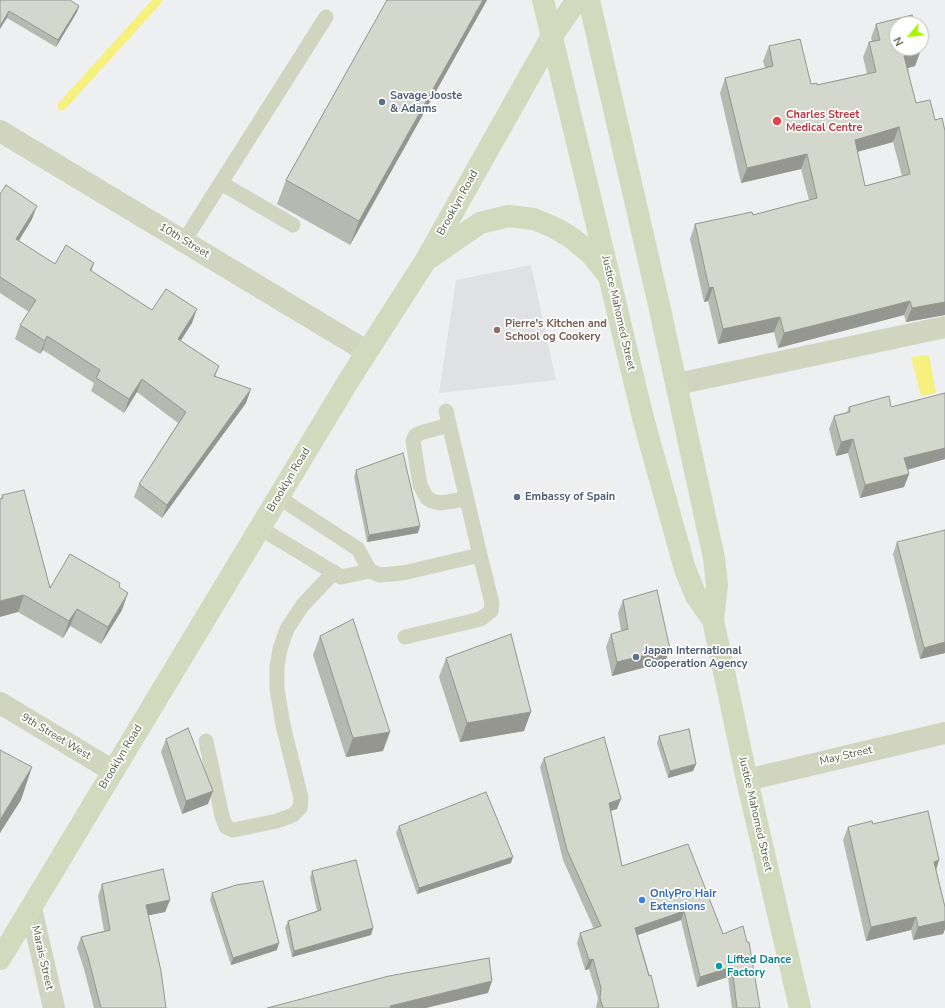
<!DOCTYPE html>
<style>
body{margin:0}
#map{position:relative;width:945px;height:1008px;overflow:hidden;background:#eeeff1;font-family:"Nunito Sans",sans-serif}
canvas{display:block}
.north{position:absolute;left:889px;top:16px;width:40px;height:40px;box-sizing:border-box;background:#fff;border:1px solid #bcbfb4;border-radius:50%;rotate:242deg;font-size:11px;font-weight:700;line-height:16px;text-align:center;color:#585e44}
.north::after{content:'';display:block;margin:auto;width:14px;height:18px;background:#aaf504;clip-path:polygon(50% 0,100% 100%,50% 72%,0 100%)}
</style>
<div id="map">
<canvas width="945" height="1008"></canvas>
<div class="north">N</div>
</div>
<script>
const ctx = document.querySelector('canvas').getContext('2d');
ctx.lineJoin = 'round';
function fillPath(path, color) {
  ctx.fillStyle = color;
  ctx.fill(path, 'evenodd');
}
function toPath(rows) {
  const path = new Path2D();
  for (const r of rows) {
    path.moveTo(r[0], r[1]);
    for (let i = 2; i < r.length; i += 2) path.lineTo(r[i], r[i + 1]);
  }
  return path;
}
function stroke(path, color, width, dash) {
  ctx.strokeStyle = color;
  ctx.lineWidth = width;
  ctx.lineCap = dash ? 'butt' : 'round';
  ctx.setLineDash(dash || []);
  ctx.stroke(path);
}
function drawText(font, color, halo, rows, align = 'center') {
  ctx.font = font + ' "Nunito Sans",sans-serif';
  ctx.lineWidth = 3.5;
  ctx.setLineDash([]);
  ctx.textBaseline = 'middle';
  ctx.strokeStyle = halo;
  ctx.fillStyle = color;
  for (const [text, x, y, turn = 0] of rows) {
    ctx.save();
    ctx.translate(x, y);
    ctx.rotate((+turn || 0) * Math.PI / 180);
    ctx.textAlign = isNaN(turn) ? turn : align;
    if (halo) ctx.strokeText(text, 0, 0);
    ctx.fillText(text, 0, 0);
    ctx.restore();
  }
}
fillPath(toPath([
 [531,265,556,380,439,393,456,280]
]), '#dfe1e2');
fillPath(toPath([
 [929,355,936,393,921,396,911,357]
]), '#f6f17f');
stroke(toPath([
 [62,106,158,0]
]), '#f6f17f', 9);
stroke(toPath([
 [221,183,293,225],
 [184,241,326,17],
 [446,411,480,555],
 [449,425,420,433,415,436,413,441,420,485,427,498,432,501,440,503,466,499],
 [278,497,358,549,370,571],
 [260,528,341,577,370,571,380,575,403,573,480,555,492,603,491,611,481,619,405,637],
 [206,741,222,816,226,827,233,830,277,821,293,815,300,808,301,798,283,725,277,689,277,667,280,649,287,629,302,606,334,572]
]), '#d1d5c0', 15);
stroke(toPath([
 [0,131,366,351],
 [677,384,945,327],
 [0,703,113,771],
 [747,780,945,733],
 [31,908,54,1008]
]), '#d1d5c0', 22);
stroke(toPath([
 [543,0,643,418,685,569,696,596,713,620],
 [589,0,659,305,714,558,717,585,713,620,747,780,800,1008],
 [431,257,480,223,509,216,534,219,555,228,572,238,591,254,607,274],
 [0,959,349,380,426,260,552,36,577,0]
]), '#d2dabe', 22);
fillPath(toPath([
 [0,0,79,6,77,12,56,47,7,18],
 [387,0,487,0,350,245,277,204,286,180],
 [876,24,920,52,915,66,908,68,945,315,906,322,904,315,778,348,774,332,718,344,708,301,704,302,690,239,695,224,753,215,809,200,801,169,741,183,720,93,725,78,765,68,763,61,769,46,811,84,817,85,867,74,863,57,869,42,872,42,871,38],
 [893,142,902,176,865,186,857,152],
 [0,194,32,219,19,241,55,264,94,263,91,271,152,310,192,323,180,341,219,366,215,377,246,403,162,518,134,497,139,484,178,423,137,392,124,413,91,391,94,383,43,350,40,354,15,339,20,325,29,312,0,293],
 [945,393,945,459,907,470,909,474,904,487,860,498,848,453,836,456,829,429,834,416,847,412,849,407,891,407],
 [356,470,418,533,367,542,354,477],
 [2,495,50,588,119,587,122,610,101,644,70,626,63,638,18,612,1,499],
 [897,542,945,653,920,659,893,554],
 [623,600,670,649,665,662,612,676,606,647,611,634,621,631,618,613],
 [320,636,383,751,346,757,313,655],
 [446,658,524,731,460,742,439,677],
 [659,736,696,764,693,771,668,778,657,743],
 [166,739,208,804,182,814,161,752],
 [544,758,617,809,611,811,622,866,723,934,760,1008,732,1008,728,977,697,987,681,920,638,935,659,1008,596,1008,598,998,589,969,585,970,577,943,580,933,594,929,563,860,540,767],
 [873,824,936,869,945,907,945,929,943,934,913,940,911,930,866,941,843,840,848,827],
 [399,826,511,863,417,894,396,833],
 [312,871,373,928,371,935,292,957,285,928,288,921,317,911,310,878],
 [102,884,170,900,165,912,148,915,166,1008,94,1008,84,969,77,948,81,937,104,931,98,896],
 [212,893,277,950,231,965,210,900]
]), '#b5b9af');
fillPath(toPath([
 [483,0,487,0,350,245,359,221],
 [79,6,77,12,56,47,58,40],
 [9,11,7,18,0,29,0,26],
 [920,52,915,66,899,70,904,56],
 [899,127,893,142,849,154,855,140],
 [807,154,801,169,741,183,747,168],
 [37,206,32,219,11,253,16,239],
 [94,263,89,276,90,270],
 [713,287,708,301,704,302,709,288],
 [910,301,904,315,778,348,784,333],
 [945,302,945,315,906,322,912,308],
 [197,309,192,323,173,353,178,339],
 [780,317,774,332,718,344,723,329],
 [47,336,43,350,40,354,45,341],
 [142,379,137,392,124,413,129,399],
 [251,389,246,403,162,518,167,505],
 [853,439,848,453,836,456,841,442],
 [945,448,945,459,899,472,904,458],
 [909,474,904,487,860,498,865,485],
 [420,526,418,533,367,542,369,535],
 [128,593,122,610,101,644,108,627],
 [24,595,18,612,0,617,0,601],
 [77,609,70,626,63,638,69,621],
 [945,642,945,653,920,659,924,648],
 [670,649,665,662,612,676,617,662],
 [531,712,524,731,460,742,467,723],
 [390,732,383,751,346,757,353,738],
 [696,764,693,771,668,778,670,771],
 [32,767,21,800,0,833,0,820],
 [213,791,208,804,182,814,186,801],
 [621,799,617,809,605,812,609,803],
 [513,857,511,863,417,894,419,888],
 [939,860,935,874,934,862],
 [170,900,165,912,141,917,146,905],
 [684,911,681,920,632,937,635,928],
 [916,917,911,930,866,941,871,927],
 [945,921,945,929,943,934,913,940,918,927],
 [373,928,371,935,292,957,294,951],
 [279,943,277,950,231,965,233,958],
 [593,959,589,969,585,970,589,960],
 [732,967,728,977,697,987,700,977],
 [492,981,488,993,426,1008,389,1008,390,1006]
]), '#94968f');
const building = toPath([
 [0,0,70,0,79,6,58,40,9,11,0,26,0,0],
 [387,0,483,0,359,221,286,180,387,0],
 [912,15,914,24,897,24,897,48,919,48,920,52,904,56,916,103,930,100,935,120,942,118,945,131,945,302,912,308,910,301,784,333,780,317,723,329,713,287,709,288,695,224,752,212,753,215,817,198,807,154,747,168,725,78,773,66,769,46,800,39,811,84,817,83,817,85,876,72,869,42,880,40,876,24,912,15],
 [899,127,910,174,865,186,855,140,899,127],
 [6,185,37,206,16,239,55,264,66,245,94,263,90,270,152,310,166,289,197,309,178,339,219,366,214,376,251,389,167,505,139,484,186,412,142,379,129,399,96,378,100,370,47,336,45,341,20,325,36,300,0,277,0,194,6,185],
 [945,393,945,448,904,458,909,474,865,485,853,439,841,442,834,416,850,412,849,407,889,396,891,407,945,393],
 [403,453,420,526,369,535,356,470,403,453],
 [24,490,50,588,70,554,120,583,119,587,128,593,108,627,77,609,69,621,24,595,0,601,0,499,3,498,2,495,24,490],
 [945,530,945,642,924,648,897,542,945,530],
 [657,590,670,649,617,662,611,634,628,629,623,600,657,590],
 [353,619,390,732,353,738,320,636,353,619],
 [511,634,531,712,467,723,446,658,511,634],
 [188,728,213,791,186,801,166,739,188,728],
 [689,729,696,764,670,771,659,736,689,729],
 [604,737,621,799,609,803,622,866,688,844,723,934,743,926,747,942,749,942,760,1008,737,1008,732,967,700,977,684,911,635,928,649,976,651,975,659,1007,657,1008,603,1008,600,998,601,988,593,959,589,960,580,933,601,926,567,850,544,758,604,737],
 [0,750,32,767,0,820,0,750],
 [486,792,513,857,419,888,399,826,486,792],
 [928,811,939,860,934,862,945,907,945,921,918,927,916,917,871,927,848,827,872,821,873,824,928,811],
 [356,860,373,928,294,951,288,921,321,910,312,871,356,860],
 [163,869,170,900,146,905,161,971,166,1008,101,1008,88,957,81,937,110,930,102,884,163,869],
 [263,881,279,943,233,958,212,893,236,885,263,881],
 [489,958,492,981,390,1006,391,1008,267,1008,389,976,489,958]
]);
fillPath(building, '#d3d7cc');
stroke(building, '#94968f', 1);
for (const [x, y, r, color] of [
 [382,102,4,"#5c6f8a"],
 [777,121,5,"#e0444e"],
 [497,330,4,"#8d6e63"],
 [517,497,4,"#5c6f8a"],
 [636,657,4,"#5c6f8a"],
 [642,900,4,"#3f7fe0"],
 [719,966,4,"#0f9aa8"]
]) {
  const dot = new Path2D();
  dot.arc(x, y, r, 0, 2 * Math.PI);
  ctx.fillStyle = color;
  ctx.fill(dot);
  stroke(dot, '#fff', 1.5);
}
drawText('bold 11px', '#4e5e75', '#fff', [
 ["Savage Jooste",390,96],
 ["& Adams",390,109],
 ["Embassy of Spain",525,497],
 ["Japan International",644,651],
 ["Cooperation Agency",644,664]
], 'left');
drawText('bold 11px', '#be3a42', '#fff', [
 ["Charles Street",786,115],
 ["Medical Centre",786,128]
], 'left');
drawText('11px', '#585e44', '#fff', [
 ["Brooklyn Road",458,203,-61],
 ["10th Street",184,241,31],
 ["Justice Mahomed Street",618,313,77],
 ["Brooklyn Road",289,480,-59],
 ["9th Street West",56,737,31],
 ["May Street",846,756,-13],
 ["Brooklyn Road",121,757,-59],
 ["Justice Mahomed Street",755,814,77],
 ["Marais Street",42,958,77]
]);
drawText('bold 11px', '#785e54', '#fff', [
 ["Pierre's Kitchen and",505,324],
 ["School og Cookery",505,337]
], 'left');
drawText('bold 11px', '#366cbe', '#fff', [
 ["OnlyPro Hair",650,894],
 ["Extensions",650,907]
], 'left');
drawText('bold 11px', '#0d838f', '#fff', [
 ["Lifted Dance",727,960],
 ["Factory",727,973]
], 'left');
</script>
